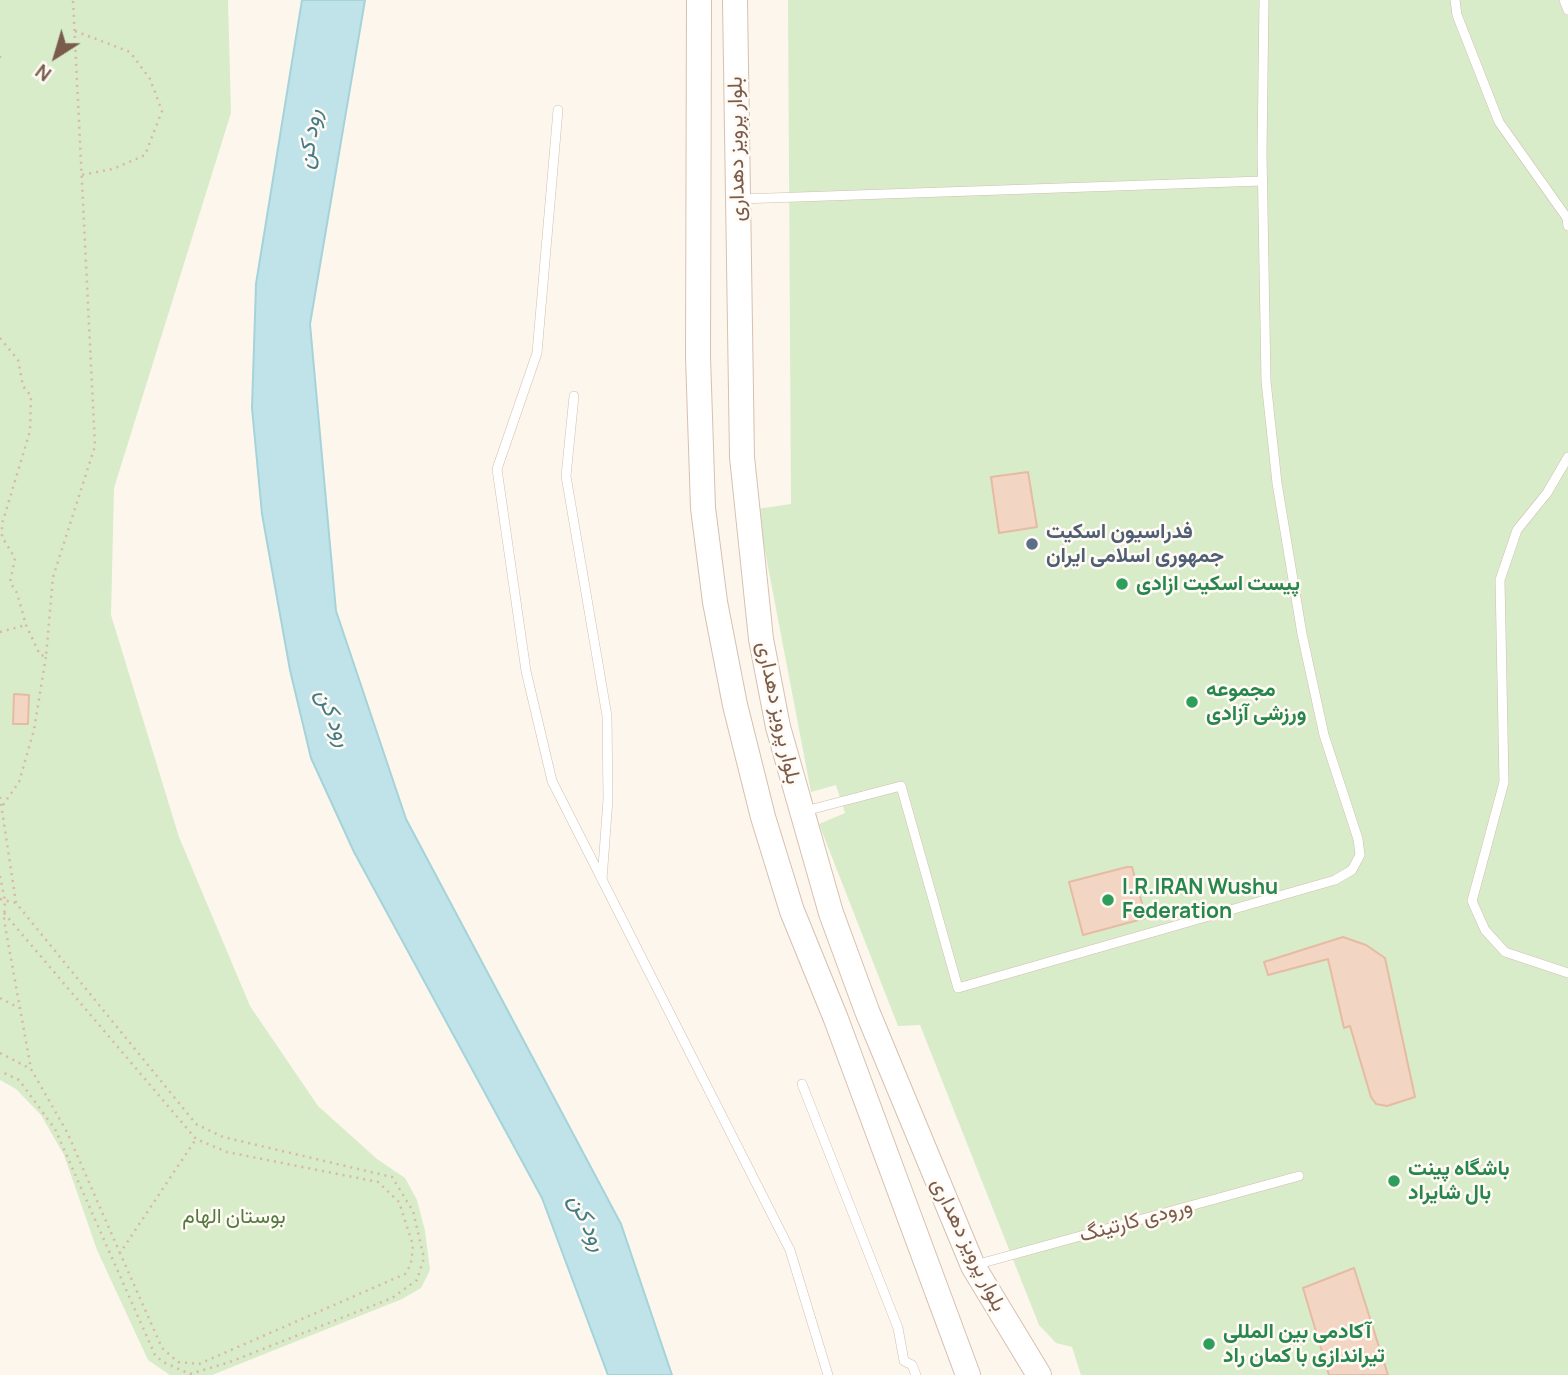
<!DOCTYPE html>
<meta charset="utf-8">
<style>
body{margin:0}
#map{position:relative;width:1568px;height:1375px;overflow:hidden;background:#fdf6ec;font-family:Manrope,sans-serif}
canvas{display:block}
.north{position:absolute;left:21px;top:21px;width:70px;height:70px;-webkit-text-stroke:5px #fffaf3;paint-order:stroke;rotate:217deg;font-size:19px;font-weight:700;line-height:28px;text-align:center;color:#7a5c4d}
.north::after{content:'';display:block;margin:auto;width:24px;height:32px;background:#7a5c4d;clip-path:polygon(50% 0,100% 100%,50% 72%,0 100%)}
</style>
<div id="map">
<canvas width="1568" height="1375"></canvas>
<div class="north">N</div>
</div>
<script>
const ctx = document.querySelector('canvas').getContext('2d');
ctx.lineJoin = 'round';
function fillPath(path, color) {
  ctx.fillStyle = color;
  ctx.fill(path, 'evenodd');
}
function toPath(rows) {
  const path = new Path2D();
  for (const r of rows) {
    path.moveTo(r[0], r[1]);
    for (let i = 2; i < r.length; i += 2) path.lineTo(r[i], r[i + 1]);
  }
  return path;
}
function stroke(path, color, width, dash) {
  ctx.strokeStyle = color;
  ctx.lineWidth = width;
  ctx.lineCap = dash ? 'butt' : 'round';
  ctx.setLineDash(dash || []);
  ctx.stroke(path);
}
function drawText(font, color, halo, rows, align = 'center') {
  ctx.font = font + ' Manrope,Vazirmatn,sans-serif';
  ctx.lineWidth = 5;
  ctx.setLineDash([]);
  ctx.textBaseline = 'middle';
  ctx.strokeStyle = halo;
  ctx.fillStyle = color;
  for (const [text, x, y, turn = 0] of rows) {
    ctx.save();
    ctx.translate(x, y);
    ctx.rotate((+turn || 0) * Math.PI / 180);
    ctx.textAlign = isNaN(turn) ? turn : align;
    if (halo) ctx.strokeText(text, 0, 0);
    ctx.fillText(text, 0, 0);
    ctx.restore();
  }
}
fillPath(toPath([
 [0,0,228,0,231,113,114,488,111,615,179,837,250,1006,318,1106,377,1159,405,1178,417,1200,425,1231,430,1270,421,1288,402,1299,212,1375,170,1375,148,1360,97,1250,64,1155,41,1115,16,1089,0,1080],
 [788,0,1568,0,1568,1375,1081,1375,1072,1347,1056,1343,1039,1325,920,1025,898,1026,819,824,845,813,836,785,811,792,757,509,791,504]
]), '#d8ecc9');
const water = toPath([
 [302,0,365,0,310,324,336,611,406,819,621,1224,672,1375,608,1375,542,1198,354,852,311,758,290,670,262,514,252,408,256,284,302,0]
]);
fillPath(water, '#bfe3e8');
stroke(water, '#a5d3da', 2);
const building = toPath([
 [1028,472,1037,527,999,533,991,477,1028,472],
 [14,694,29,695,28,724,13,724,14,694],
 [1127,867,1132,867,1146,918,1083,935,1069,882,1127,867],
 [1343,937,1366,945,1385,958,1415,1097,1387,1106,1376,1104,1371,1097,1350,1026,1344,1028,1328,959,1268,975,1264,962,1343,937],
 [1354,1268,1388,1375,1329,1375,1303,1288,1354,1268]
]);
fillPath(building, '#f3d5c3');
stroke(building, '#e6bba3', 2);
const service = toPath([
 [1455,0,1457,15,1499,122,1567,218,1568,226],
 [1564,0,1568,10],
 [558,110,537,353,497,469,526,671,552,781,790,1250,828,1375],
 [740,199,1262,181],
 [574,396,566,476,607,716,608,799,602,880],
 [1568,457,1547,493,1517,530,1500,580,1504,782,1472,901,1485,930,1505,952,1568,973],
 [805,811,901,786,958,988,1335,880,1352,870,1360,855,1358,839,1324,735,1302,634,1277,483,1266,381,1262,153,1264,0],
 [802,1084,898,1328,904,1361,912,1365,916,1375],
 [975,1265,1299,1176]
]);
const secondary = toPath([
 [699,0,698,357,703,508,715,602,735,705,763,817,792,911,836,1019,968,1375],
 [735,0,742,457,761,639,778,727,831,913,867,1011,973,1266,1039,1375]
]);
stroke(service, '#d1beb0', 10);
stroke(secondary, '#d6c0b0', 26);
stroke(toPath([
 [75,31,130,52,150,79,162,111,145,155,113,169,81,175],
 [0,56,0,63],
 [0,338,18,360,23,386,31,396,30,431,2,524,2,537,15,558,10,582,17,593,26,625,40,655,46,656,53,577,95,446,73,0],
 [0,632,26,625],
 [0,797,16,903,196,1124,223,1137,392,1177,413,1211,424,1258,417,1280,392,1298,230,1362,190,1374,163,1362,155,1355,55,1129,19,1080,0,1071],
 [3,805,19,782,34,730,46,656],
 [0,876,5,901,4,920,31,1069,67,1132,120,1253],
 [0,899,16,903],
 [4,913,196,1139,227,1152,378,1182,399,1202,413,1245,411,1264,405,1274,199,1364,178,1362,162,1348,120,1253,196,1139],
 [0,998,19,1008],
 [0,1053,31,1069]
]), '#d9b8a5', 2.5, [2, 5]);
stroke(service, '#fff', 9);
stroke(secondary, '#fff', 24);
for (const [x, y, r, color] of [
 [1032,544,7,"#5c6f8a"],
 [1122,584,7,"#2e9e5b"],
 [1192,702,7,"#2e9e5b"],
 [1108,900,7,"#2e9e5b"],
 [1394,1181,7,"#2e9e5b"],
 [1209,1344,7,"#2e9e5b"]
]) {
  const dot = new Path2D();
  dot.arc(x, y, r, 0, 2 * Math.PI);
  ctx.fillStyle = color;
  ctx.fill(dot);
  stroke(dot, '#fffaf3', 2.5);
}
drawText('21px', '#7a5c4d', '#fffaf3', [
 ["بلوار پرویز دهداری",737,149,-91],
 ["بلوار پرویز دهداری",778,713,78],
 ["ورودی کارتینگ",1136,1221,-15],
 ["بلوار پرویز دهداری",968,1245,64]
]);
drawText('bold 21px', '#4e5e75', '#fffaf3', [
 ["فدراسیون اسکیت",1046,532],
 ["جمهوری اسلامی ایران",1046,556]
], 'left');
drawText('bold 21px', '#27864d', '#fffaf3', [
 ["پیست اسکیت ازادی",1136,584],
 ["مجموعه",1206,690],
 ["ورزشی آزادی",1206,714],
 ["I.R.IRAN Wushu",1122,888],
 ["Federation",1122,912],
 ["باشگاه پینت",1408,1169],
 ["بال شایراد",1408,1193],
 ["آکادمی بین المللی",1223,1332],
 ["تیراندازی با کمان راد",1223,1356]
], 'left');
drawText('21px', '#537a41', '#fffaf3', [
 ["بوستان الهام",234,1217]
]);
drawText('italic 23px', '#437c86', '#fffaf3', [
 ["رود کن",310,139,-81],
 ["رود کن",333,718,68],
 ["رود کن",587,1223,65]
]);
</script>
